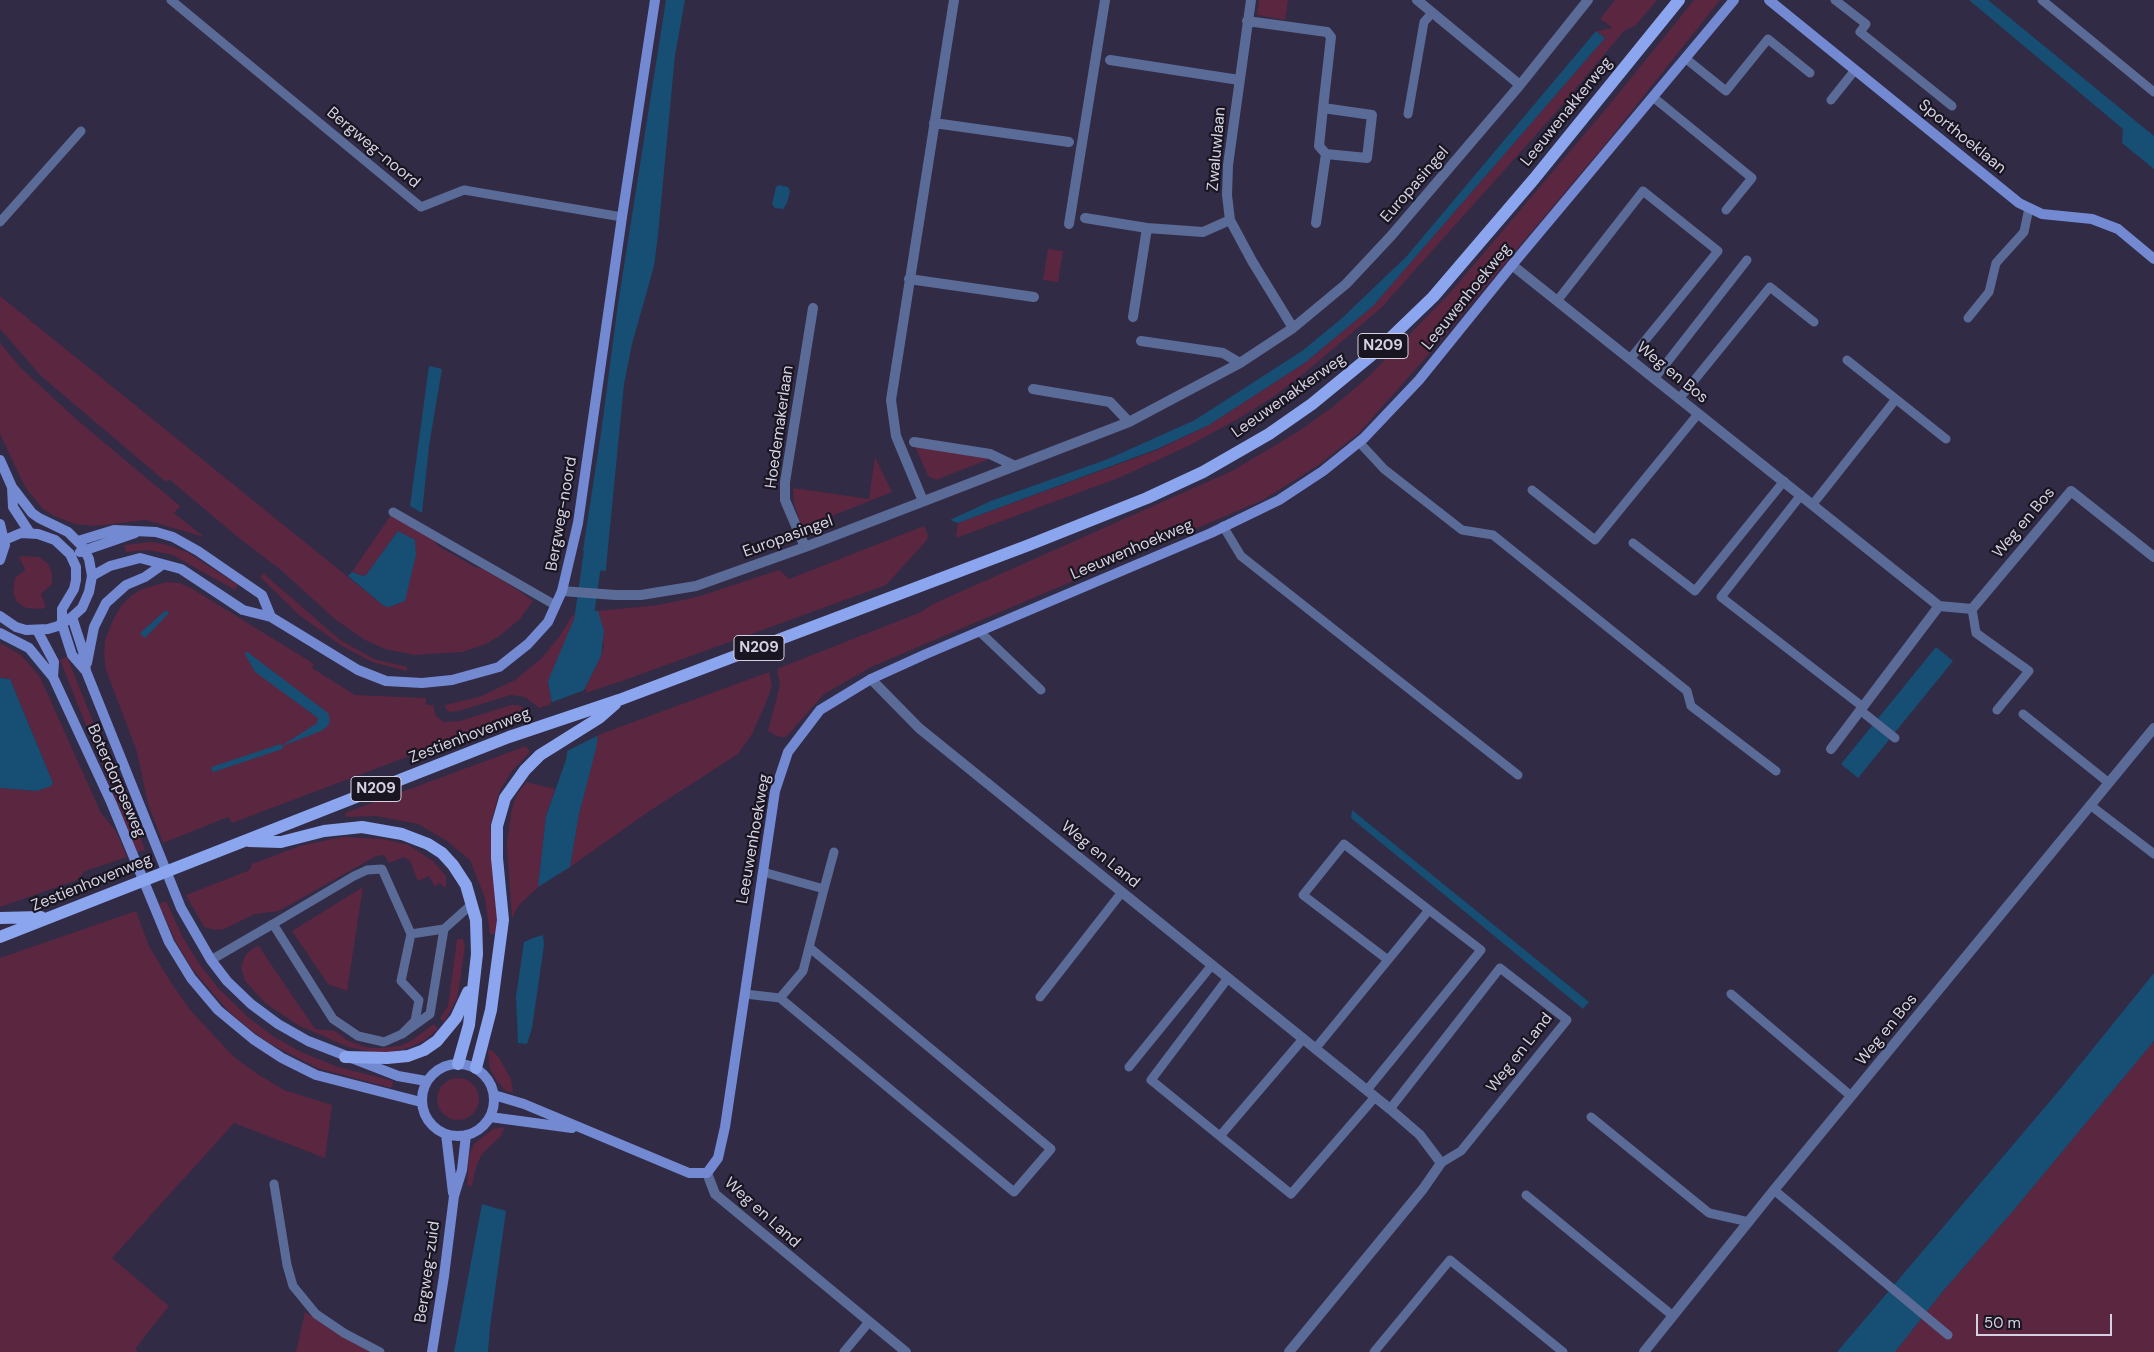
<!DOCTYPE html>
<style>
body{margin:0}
#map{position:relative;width:2154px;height:1352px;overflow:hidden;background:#322b45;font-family:"DM Sans",sans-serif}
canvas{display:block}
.scale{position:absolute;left:1976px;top:1314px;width:136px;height:22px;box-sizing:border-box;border:2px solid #d5d1e2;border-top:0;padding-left:6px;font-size:15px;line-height:18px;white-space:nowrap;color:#d5d1e2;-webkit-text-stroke:4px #191622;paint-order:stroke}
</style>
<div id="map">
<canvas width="2154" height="1352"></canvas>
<div class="scale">50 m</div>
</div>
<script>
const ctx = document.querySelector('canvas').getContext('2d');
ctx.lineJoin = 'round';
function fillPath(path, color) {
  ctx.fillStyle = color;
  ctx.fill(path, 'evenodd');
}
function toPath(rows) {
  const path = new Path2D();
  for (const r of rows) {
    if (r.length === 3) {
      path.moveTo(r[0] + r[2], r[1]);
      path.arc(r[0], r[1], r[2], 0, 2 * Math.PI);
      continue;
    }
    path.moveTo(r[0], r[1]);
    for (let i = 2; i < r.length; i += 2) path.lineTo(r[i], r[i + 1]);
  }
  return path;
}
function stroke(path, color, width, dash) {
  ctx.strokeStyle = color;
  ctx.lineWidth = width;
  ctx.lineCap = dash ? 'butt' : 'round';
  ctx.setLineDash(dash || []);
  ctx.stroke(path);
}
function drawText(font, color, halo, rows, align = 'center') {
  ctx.font = font + ' "DM Sans",sans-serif';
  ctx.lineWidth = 4.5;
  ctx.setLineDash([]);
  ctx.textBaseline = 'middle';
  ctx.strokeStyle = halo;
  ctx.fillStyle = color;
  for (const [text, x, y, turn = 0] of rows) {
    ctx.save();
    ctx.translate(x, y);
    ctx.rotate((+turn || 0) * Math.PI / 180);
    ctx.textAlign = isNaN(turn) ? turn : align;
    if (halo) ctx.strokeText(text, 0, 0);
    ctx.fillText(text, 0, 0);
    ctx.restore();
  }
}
fillPath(toPath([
 [1259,0,1288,0,1285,20,1257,15],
 [1615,0,1657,0,1636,25,1624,31,1550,119,1381,308,1307,371,1273,397,1236,420,1188,446,1121,477,956,538,958,523,1157,450,1209,425,1306,362,1373,306,1605,38,1596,31,1613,28,1600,19],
 [1694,0,1720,0,1603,147,1427,356,1359,433,1317,466,1263,500,871,667,824,694,786,737,779,737,768,731,780,685,777,669,921,612,933,604,1232,471,1299,431,1335,405,1368,377,1450,293,1610,104],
 [1048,249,1063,251,1058,282,1043,280],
 [0,296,384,606,400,604,398,531,366,575,363,576,352,572,391,515,433,540,438,546,473,566,483,569,518,590,533,601,519,620,498,637,486,644,462,652,414,655,385,649,365,640,336,620,282,571,234,534,169,479,166,482,41,376,0,329],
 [0,343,21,368,76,419,180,506,174,513,204,537,146,520,95,526,75,524,54,516,43,509,25,487,0,434],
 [915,446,989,459,936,480,928,476],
 [875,457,892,492,802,528,794,503,793,488,869,499],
 [924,526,928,535,927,540,886,585,622,681,582,694,601,656,604,645,598,611,658,605,697,597,779,570,789,579],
 [151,542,164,544,187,552,238,585,235,590,173,555,148,550,126,552,124,545],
 [24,556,39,557,48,564,52,573,52,584,41,594,46,607,41,609,26,608,17,602,13,593,15,578,25,570,19,557],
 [263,573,340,640,374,659,407,667,407,671,372,662,342,646,299,615,260,577],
 [167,582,179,583,191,588,314,664,312,668,355,695,426,698,426,705,433,705,436,716,444,722,460,721,511,705,518,705,529,711,507,718,508,721,465,735,232,823,228,817,163,843,148,804,137,752,106,670,104,652,105,640,113,620,121,606,132,595,142,589],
 [583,610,588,610,588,612,548,681,552,704,539,708,525,697,511,695,462,710,450,712,445,708,445,705,479,697,515,680,542,658,559,637,572,616],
 [0,643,21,655,40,677,101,813,116,831,127,857,85,871,77,880,0,907,0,788,37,791,53,783,10,679,0,678],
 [67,657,145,850,137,852,60,660],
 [769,672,772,686,765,705,752,734,738,754,651,810,570,867,579,814,598,735],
 [526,746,530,752,512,771,500,790,490,826,498,901,496,934,490,934,485,898,470,860,447,841,418,824,376,816,346,817,345,813],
 [526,782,555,789,546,816,538,887,519,905,512,918,507,844,511,813,516,796],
 [342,837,383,839,409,845,433,861,446,876,446,888,439,883,435,887,429,876,418,881,410,861,404,857,389,863,384,855,376,856,279,911,255,914,224,929,215,930,204,927,186,895,250,870,252,864,300,846],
 [363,887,347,991,328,984,292,931],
 [166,901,183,938,200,965,219,989,249,1018,273,1036,301,1052,338,1067,393,1081,392,1088,317,1068,269,1043,256,1034,229,1012,193,970,176,942,164,916,159,904],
 [136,911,149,946,170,981,191,1011,233,1056,256,1073,284,1090,332,1105,325,1158,234,1123,112,1258,169,1306,135,1349,138,1352,0,1352,0,958],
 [457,939,463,939,465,945,461,975,457,999,444,1022,440,1018,448,1006],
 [258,945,315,1029,335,1031,348,1041,369,1048,381,1048,400,1046,411,1041,434,1024,438,1029,425,1040,411,1047,390,1052,372,1052,348,1047,298,1025,265,1003,245,981,241,967,246,954],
 [2154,1041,2154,1352,1895,1352,1943,1291,2013,1211],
 [488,1050,491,1050,498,1056,511,1079,513,1093,506,1091,497,1081,490,1069],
 [458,1099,21],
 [505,1127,500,1137,482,1154,477,1164,471,1187,467,1185,469,1155,474,1144,493,1129],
 [305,1312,329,1327,376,1352,296,1352]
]), '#5a2640');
fillPath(toPath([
 [666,0,685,0,675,55,658,235,654,266,632,344,624,384,606,568,606,571,595,570,583,550,601,433,618,304],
 [1969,0,1988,0,2154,136,2154,169,2122,143,2123,129],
 [1596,31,1605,38,1373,306,1306,362,1209,425,1157,449,958,523,950,520,991,501,1108,459,1195,420,1302,351,1341,319,1406,257],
 [779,185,788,187,790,191,787,203,783,209,775,208,772,204,776,187],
 [429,366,442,369,429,446,422,513,410,506],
 [398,531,415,540,416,555,405,601,389,607,384,606,348,576,352,572,363,576,366,575],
 [588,610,598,611,604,631,601,656,582,694,598,735,596,749,579,814,570,867,538,887,546,816,566,760,568,746,552,704,548,681,574,619,588,612],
 [165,611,168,611,169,613,145,638,140,633],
 [1936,647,1953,661,1858,778,1841,764],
 [246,651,328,713,330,720,328,726,321,731,280,747,317,723,318,718,255,672,245,654],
 [0,678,10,679,53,783,51,786,37,791,0,788],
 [1352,810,1589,1002,1583,1009,1351,818],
 [543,935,544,945,532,1028,527,1044,518,1043,516,997,524,942,533,938],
 [2154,973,2154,1041,2013,1211,1943,1291,1895,1352,1837,1352,2057,1093],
 [482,1204,506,1211,490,1327,488,1352,454,1352]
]), '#164e74');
fillPath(toPath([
 [587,689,585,694,601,734,565,752,566,746,550,703]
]), '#322b45');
stroke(toPath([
 [214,769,280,747]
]), '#164e74', 5.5);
stroke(toPath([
 [581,639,595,540]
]), '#164e74', 19);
stroke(toPath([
 [171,0,421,207,464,190,622,217],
 [1835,0,1866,24,1860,32,1952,106],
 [2042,0,2154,92],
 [1685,58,1726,91,1768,39,1810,73],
 [1653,97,1752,178,1726,210],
 [1831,100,1855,70],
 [1408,114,1424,22,1432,13],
 [0,222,81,131],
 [1557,301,1643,191,1718,251,1630,359],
 [1968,318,1989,292,1996,263,2024,232,2029,208],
 [1847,360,1946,439],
 [1654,379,1747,260],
 [1679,399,1770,287,1814,322],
 [1359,442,1384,469,1462,530,1493,535,1687,691,1691,706,1776,771],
 [1532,490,1595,540,1698,414],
 [1801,495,1721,597,1863,707],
 [1813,504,1896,399],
 [393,512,555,605],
 [1223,526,1241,556,1518,775],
 [1633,543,1695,591,1784,481],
 [1972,609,1976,633,2029,671,1997,710],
 [979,631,1041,690],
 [1860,710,1895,738],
 [2023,714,2109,783],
 [2090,805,2154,854],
 [824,889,834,852],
 [444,929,472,904],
 [211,960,273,924],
 [1388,960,1303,895,1344,844,1429,910],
 [1228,978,1151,1080,1291,1194,1375,1097],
 [745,994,780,998,803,971,824,889,763,872],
 [1731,994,1851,1096],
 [1040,997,1122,892],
 [780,998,1014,1192,1051,1149,810,948],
 [402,1034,430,1014,444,929,411,934,382,869,367,870,354,876,273,924,333,1019,358,1036,384,1042,402,1034,415,1021,419,1000,401,981,411,934],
 [1315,1049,1429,910,1481,950,1367,1090],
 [1129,1067,1212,965],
 [1390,1109,1500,968,1567,1020,1461,1151,1441,1163],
 [1591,1117,1709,1213,1749,1222],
 [1220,1136,1303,1039],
 [274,1184,287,1265,293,1286,316,1314,344,1333,380,1352],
 [1774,1190,1948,1335],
 [1526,1195,1673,1316],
 [844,1352,869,1322],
 [1374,1352,1450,1260,1563,1352]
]), '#5b6b98', 9);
stroke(toPath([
 [1251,0,1228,165,1227,195,1230,220,1252,261,1293,328],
 [1417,0,1520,85],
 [1247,21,1327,32,1331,37,1323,108],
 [1110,60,1239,80],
 [1323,108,1372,115,1367,158,1326,154,1319,146,1323,108],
 [934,123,1069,142],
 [1085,218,1147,228,1203,232,1230,220],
 [1316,223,1326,154],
 [1069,224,1105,0],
 [1512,265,1939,606,1972,609,2071,491,2154,557],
 [909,279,1034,297],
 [1133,317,1147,228],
 [1141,341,1223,353,1240,363],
 [1033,389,1110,402,1129,422],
 [914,442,990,454,1015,466],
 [923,501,896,436,891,400,954,0],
 [805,547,785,500,785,482,813,308],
 [562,591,615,595,641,595,696,586,805,547,1129,422,1240,363,1293,328,1346,284,1391,236,1520,85,1588,0],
 [871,679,919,728,1390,1109,1420,1135,1441,1163,1423,1189,1289,1352],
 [1831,749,1939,606],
 [707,1173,715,1194,906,1352],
 [1644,1352,1774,1190,2154,728]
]), '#5b6b98', 10);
stroke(toPath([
 [1769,0,2019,203,2042,214,2092,219,2118,229,2154,259],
 [0,460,12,487,32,513,39,518,68,532,82,546,89,559,92,576,89,592,82,608,72,617,58,626,48,629,26,630,16,627,0,616],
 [12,487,13,507,30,533],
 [0,524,5,545,0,560],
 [78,541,114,530,156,532,173,537,198,551,262,595,271,617],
 [0,542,21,533,38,534,55,540,70,554,76,567,76,580,74,589,62,609,62,624,72,655,85,670],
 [80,552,135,533],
 [92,576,110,566,140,558,181,569,243,610,271,617,358,670,386,681,422,683,452,680,499,667,528,644,548,622,562,591,578,523,622,217,655,0],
 [72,617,83,651,86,671,181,908,211,960,227,981,251,1004,278,1024,308,1041,398,1076,426,1081],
 [37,630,54,662,53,677],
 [0,633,29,648,53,677,111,802,169,942,191,978,218,1010,253,1039,282,1058,316,1075,421,1102],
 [87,663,94,627,106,603,126,585,145,577,162,565],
 [458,1100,36],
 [494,1095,524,1104,689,1173,707,1173,718,1158,725,1127,775,791,788,752,820,710,871,679,926,654,1211,533,1279,500,1323,471,1364,438,1419,380,1512,265,1734,0],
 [490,1117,572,1128],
 [446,1134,453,1193],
 [432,1352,444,1276,454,1196,462,1170,466,1135]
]), '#738ad3', 10);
stroke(toPath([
 [249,841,281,842,324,831,362,827,402,834,428,844,442,853,453,865,466,885,476,920,477,954,469,1025,458,1064],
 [0,918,41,917],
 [0,937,509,737,619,700,1029,545,1147,498,1203,472,1269,434,1312,404,1379,349,1433,297,1534,179,1679,0],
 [345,1057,387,1058,408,1056,424,1050,437,1041,456,1018,468,992],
 [476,1068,491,1010,503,920,497,858,497,826,505,798,525,770,540,755,599,718,615,704]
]), '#8ca5ef', 12);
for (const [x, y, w] of [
 [1383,346,50],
 [759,648,50],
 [376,789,50]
]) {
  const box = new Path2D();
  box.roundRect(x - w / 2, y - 12.5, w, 25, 4);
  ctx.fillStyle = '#191622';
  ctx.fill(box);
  stroke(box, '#d5d1e2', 1);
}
drawText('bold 15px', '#d5d1e2', null, [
 ["N209",1383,346],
 ["N209",759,648],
 ["N209",376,789]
]);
drawText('16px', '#d5d1e2', '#191622', [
 ["Leeuwenakkerweg",1567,112,-51],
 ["Sporthoeklaan",1962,137,39],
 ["Bergweg-noord",373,148,40],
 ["Zwaluwlaan",1217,149,-85],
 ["Europasingel",1415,185,-49],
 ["Leeuwenhoekweg",1467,297,-51],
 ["Weg en Bos",1672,373,39],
 ["Leeuwenakkerweg",1289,396,-35],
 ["Hoedemakerlaan",780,427,-82],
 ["Bergweg-noord",562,514,-80],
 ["Weg en Bos",2024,523,-50],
 ["Europasingel",788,537,-20],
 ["Leeuwenhoekweg",1132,550,-23],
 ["Zestienhovenweg",470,736,-21],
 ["Boterdorpseweg",116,781,66],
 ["Leeuwenhoekweg",754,839,-80],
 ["Weg en Land",1100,855,39],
 ["Zestienhovenweg",92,883,-22],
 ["Weg en Bos",1887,1030,-51],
 ["Weg en Land",1520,1053,-52],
 ["Weg en Land",762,1213,42],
 ["Bergweg-zuid",428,1272,-82]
]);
</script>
